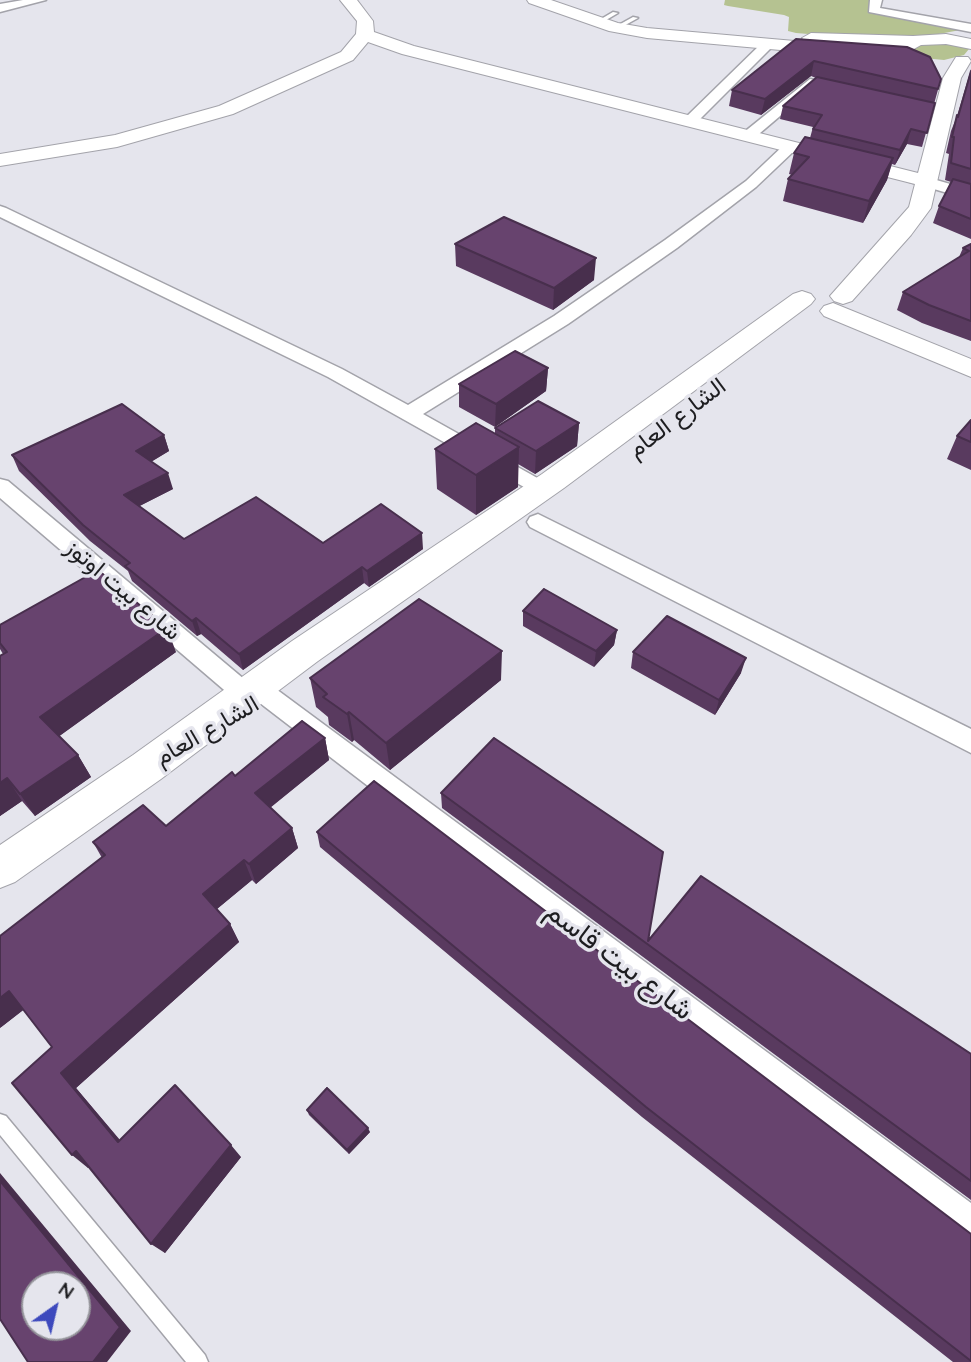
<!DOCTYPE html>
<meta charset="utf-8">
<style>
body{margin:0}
#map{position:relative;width:971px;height:1362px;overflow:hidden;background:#e5e5ed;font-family:Quicksand,sans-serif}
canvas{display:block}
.north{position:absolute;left:21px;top:1271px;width:70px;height:70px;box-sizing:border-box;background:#e5e5ed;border:2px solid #95959b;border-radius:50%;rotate:34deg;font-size:19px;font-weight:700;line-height:28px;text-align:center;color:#1d1d20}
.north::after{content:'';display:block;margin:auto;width:24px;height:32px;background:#3d49bd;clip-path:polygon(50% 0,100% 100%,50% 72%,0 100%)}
</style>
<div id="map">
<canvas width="971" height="1362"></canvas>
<div class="north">N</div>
</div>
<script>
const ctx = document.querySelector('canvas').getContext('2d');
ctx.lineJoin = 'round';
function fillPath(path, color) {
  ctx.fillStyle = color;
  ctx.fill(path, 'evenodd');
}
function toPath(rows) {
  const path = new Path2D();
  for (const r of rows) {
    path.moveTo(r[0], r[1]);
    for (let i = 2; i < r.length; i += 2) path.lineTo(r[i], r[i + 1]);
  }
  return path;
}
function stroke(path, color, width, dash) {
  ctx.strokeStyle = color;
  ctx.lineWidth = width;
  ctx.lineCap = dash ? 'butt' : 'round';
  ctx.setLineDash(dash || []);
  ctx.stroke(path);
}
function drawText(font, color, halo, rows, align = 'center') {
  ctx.font = font + ' Quicksand,Vazirmatn,sans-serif';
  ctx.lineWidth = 7;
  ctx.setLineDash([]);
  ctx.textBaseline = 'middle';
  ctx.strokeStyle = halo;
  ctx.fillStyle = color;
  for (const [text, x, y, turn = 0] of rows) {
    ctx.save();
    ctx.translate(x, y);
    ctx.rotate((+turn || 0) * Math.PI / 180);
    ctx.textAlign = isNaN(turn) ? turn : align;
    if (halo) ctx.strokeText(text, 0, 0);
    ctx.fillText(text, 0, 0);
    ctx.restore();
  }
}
fillPath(toPath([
 [725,0,871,0,869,11,966,29,933,35,902,37,845,37,796,33,788,31,789,17,784,15,728,6,724,5],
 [931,41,967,47,969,49,964,55,944,60,923,58,916,54,914,49,917,45]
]), '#b5c291');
const lane = toPath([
 [613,12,618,13,601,23,596,22,613,12],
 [633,17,638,18,620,28,615,27,633,17],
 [0,1114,6,1116,205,1355,208,1362,186,1362,0,1135,0,1114]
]);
const street = toPath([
 [23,0,46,0,0,12,0,4,23,0],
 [870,0,882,0,880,8,971,24,971,32,869,12,870,0],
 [768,40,772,41,772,47,695,124,685,124,685,118,764,41,768,40],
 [810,79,851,88,853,91,846,95,813,88,753,139,743,139,741,136,743,133,810,79],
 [790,143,797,147,795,150,756,187,677,248,568,324,423,414,548,484,551,489,548,494,540,496,328,377,0,217,0,206,6,208,342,369,408,405,554,316,665,240,746,181,785,144,790,143],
 [912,173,971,190,971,200,907,181,904,178,907,175,912,173],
 [0,479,8,481,257,690,267,686,276,689,971,1203,971,1245,958,1239,256,700,246,704,237,701,0,498,0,479],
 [538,514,971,729,971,753,530,527,527,522,530,517,538,514]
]);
const secondary = toPath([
 [340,0,357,0,373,21,374,32,414,46,918,173,943,78,956,57,968,57,971,61,961,78,931,208,911,235,852,301,843,304,834,301,830,296,909,207,915,184,402,54,368,42,353,60,233,114,117,147,0,166,0,154,115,135,219,106,341,52,356,34,357,21,340,0],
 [527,0,551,0,618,23,647,28,806,42,802,38,811,33,913,36,946,34,971,39,971,49,946,44,921,45,912,50,918,57,909,62,897,55,895,46,823,44,842,46,845,50,842,54,836,55,647,38,609,31,529,3,527,0],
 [802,291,811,294,815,299,811,304,564,488,318,661,161,779,15,882,0,888,0,845,133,755,292,641,542,474,793,294,802,291],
 [833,303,971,359,971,377,824,316,820,311,824,306,833,303]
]);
stroke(lane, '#a3a3aa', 3);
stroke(street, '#a3a3aa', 3);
stroke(secondary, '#a3a3aa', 2);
fillPath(lane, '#fff');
fillPath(street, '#fff');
fillPath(secondary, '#fff');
fillPath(toPath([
 [796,39,941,79,922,147,907,144,895,165,892,164,887,180,863,223,783,201,788,179,792,175,789,174,794,153,810,138,813,127,780,119,783,106,816,78,811,76,761,115,729,106,732,90],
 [971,69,971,239,933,223,939,206,951,182,945,180,949,154,946,153,951,131,957,116],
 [455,244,594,280,553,310,456,266],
 [971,244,971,341,922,323,897,310,903,292,959,257,963,248],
 [548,368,546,391,495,427,459,407,459,384],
 [971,420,971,470,947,459,957,436],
 [579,423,577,446,535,474,518,464,518,487,476,515,437,489,435,449,495,434,495,428],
 [164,435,169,451,151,462,173,489,139,506,184,539,323,543,423,549,369,587,364,583,243,670,201,634,197,636,132,581,128,571,90,541,19,471,12,455],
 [523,611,617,630,614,645,594,667,523,626],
 [0,625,176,652,59,736,78,755,91,777,35,816,22,801,0,816,0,656,3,654,0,649],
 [633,652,741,673,715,715,631,668],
 [310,678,501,680,390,770,354,740,352,742,329,725,328,717,316,707],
 [325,738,329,760,270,808,292,828,298,848,256,884,252,880,217,909,230,924,239,942,76,1088,120,1140,241,1157,165,1253,89,1167,88,1168,52,1047,24,1009,0,1028,102,858,93,842,166,826,235,776],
 [441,793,648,941,971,1054,971,1200,442,808],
 [317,832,971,1234,971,1362,953,1362,642,1117,320,847],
 [307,1110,370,1132,349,1154,309,1115]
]), '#593a5f');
fillPath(toPath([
 [814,61,811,76,761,115,765,99],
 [911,129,907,144,895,165,900,150],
 [893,158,887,180,863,223,869,201],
 [596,258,594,280,553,310,554,288],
 [548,368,546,391,495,427,496,404],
 [579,423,577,446,535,474,536,451],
 [164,435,169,451,142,467,136,451],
 [519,447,518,487,476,515,476,475],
 [168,473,173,489,130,511,124,495],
 [422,533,423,549,369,587,367,571],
 [362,567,364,583,243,670,239,654],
 [196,618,201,634,197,636,192,621],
 [167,628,176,652,54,740,40,717],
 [617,630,614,645,594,667,596,651],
 [502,651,501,680,390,770,386,743],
 [746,658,741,673,715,715,719,700],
 [349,712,354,740,352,742,347,714],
 [325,738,329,760,262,814,255,793],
 [78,755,91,777,35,816,20,794],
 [7,778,22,801,0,816,0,783],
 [292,828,298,848,256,884,249,864],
 [244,860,252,880,212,913,203,894],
 [230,924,239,942,76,1088,132,1155,118,1142,61,1073],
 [9,991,26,1008,0,1028,0,998],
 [368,1128,370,1132,349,1154,347,1150],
 [231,1145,241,1157,165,1253,151,1244],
 [76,1151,92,1164,88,1168,72,1155],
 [0,1173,131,1331,107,1362,93,1362,0,1181]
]), '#482f4d');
const building = toPath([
 [796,39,907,47,930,57,941,79,938,89,814,61,765,99,732,90,796,39],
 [971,71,971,169,951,163,954,137,952,137,957,115,958,117,971,71],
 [817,77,935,103,927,133,911,129,900,150,813,129,822,115,783,106,817,77],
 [805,137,893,158,869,201,788,179,809,157,794,153,805,137],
 [953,179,971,184,971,219,939,206,953,179],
 [504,217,596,258,554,288,455,244,504,217],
 [971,244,971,321,929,305,903,292,969,251,963,248,971,244],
 [515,351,548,368,496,404,459,384,515,351],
 [538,401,579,423,536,451,495,428,538,401],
 [122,404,164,435,136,451,168,473,124,495,184,539,256,497,323,543,381,504,422,533,367,571,362,567,239,654,196,618,192,621,125,566,130,563,83,525,12,455,122,404],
 [971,420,971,442,957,436,971,420],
 [476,423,519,447,476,475,435,449,476,423],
 [98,570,167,628,40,717,78,755,20,794,7,778,0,783,0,656,7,652,0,643,0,625,98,570],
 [544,589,617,630,596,651,523,611,544,589],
 [419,599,502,651,386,743,349,712,347,714,323,697,327,694,310,678,419,599],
 [667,616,746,658,719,700,633,652,667,616],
 [302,721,325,738,255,793,292,828,249,864,244,860,203,894,230,924,61,1073,118,1142,175,1085,231,1145,151,1244,76,1151,72,1155,12,1083,52,1047,9,991,0,998,0,936,105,855,93,842,143,805,166,826,232,772,235,776,302,721],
 [494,738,663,852,648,941,701,876,971,1054,971,1181,441,793,494,738],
 [374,781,971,1234,971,1361,646,1107,317,832,374,781],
 [327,1088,368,1128,347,1150,307,1110,327,1088],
 [0,1181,120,1327,93,1362,28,1362,0,1319,0,1181],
 [35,1285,77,1285,77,1327,35,1327,35,1285]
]);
fillPath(building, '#67436e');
stroke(building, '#482f4d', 2);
drawText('24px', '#1d1d20', '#e5e5ed', [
 ["الشارع العام",677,418,-37],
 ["شارع بيت اوتوز",123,590,40],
 ["الشارع العام",207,731,-30]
]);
drawText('28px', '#1d1d20', '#e5e5ed', [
 ["شارع بيت قاسم",619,961,37]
]);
</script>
